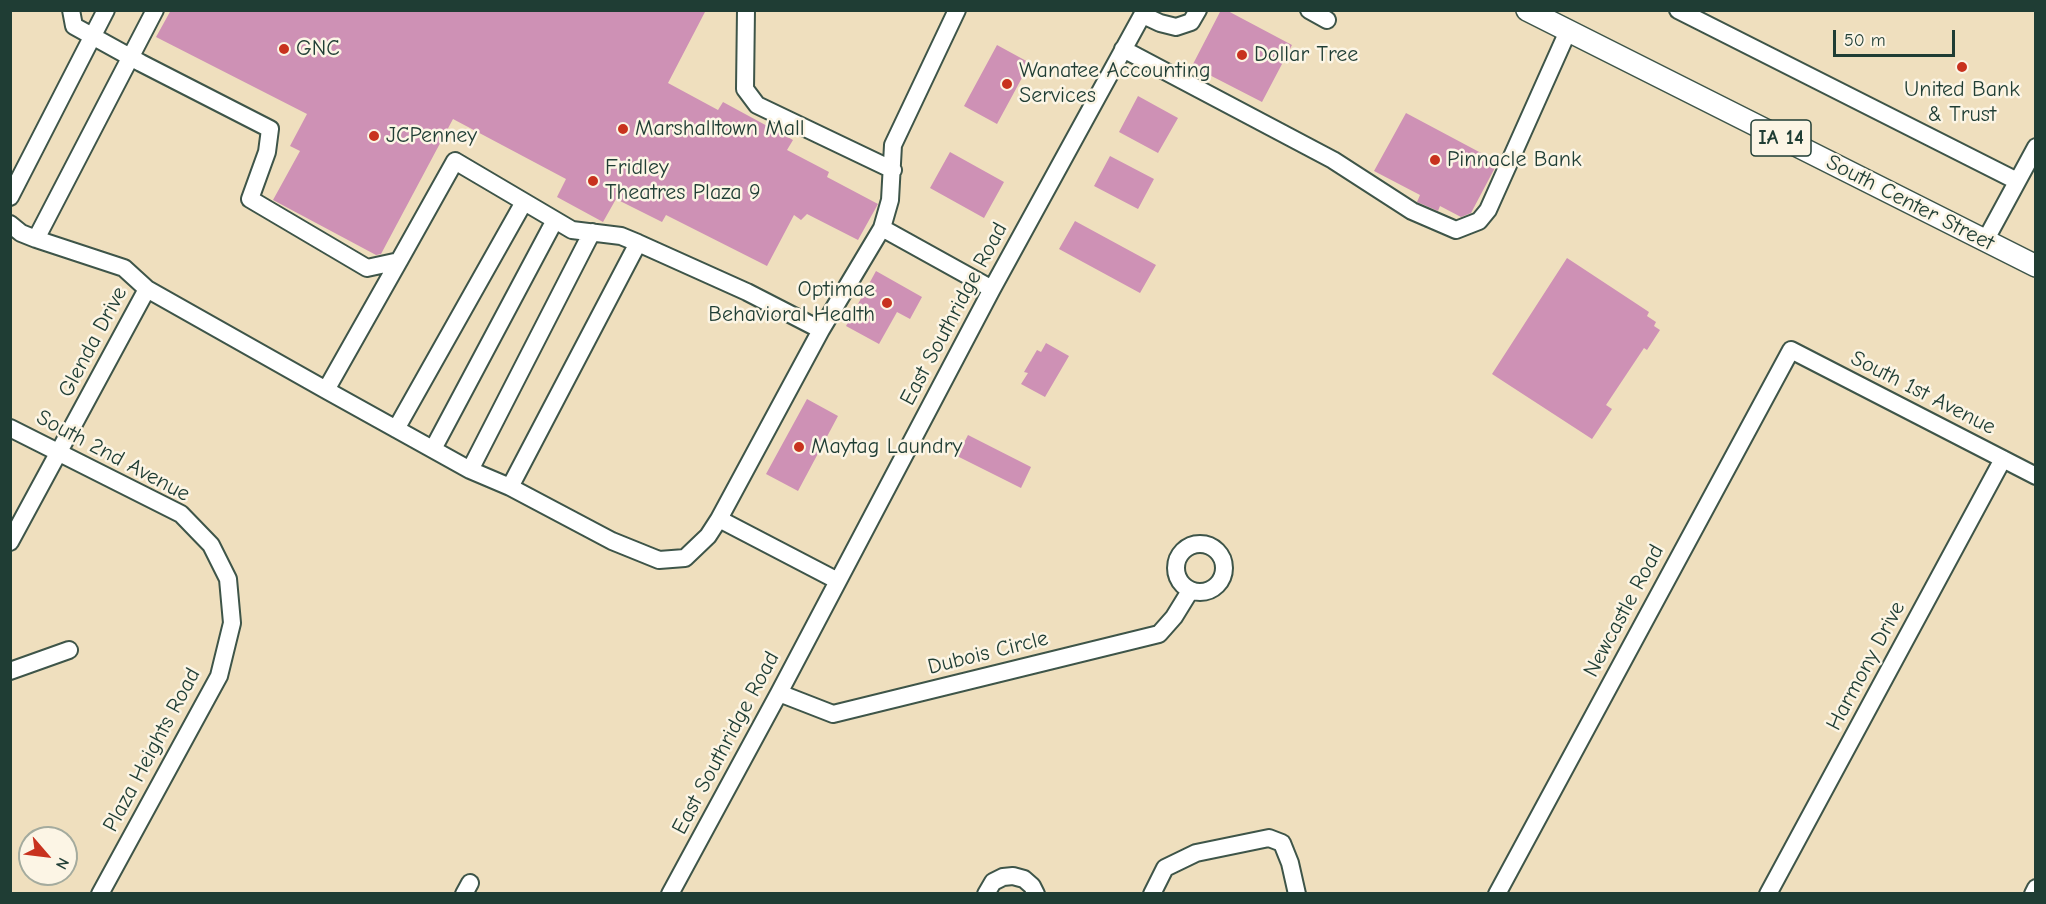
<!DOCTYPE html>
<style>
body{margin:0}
#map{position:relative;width:2046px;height:904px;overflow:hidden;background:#efdfbe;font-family:"Comic Neue",sans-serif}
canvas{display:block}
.frame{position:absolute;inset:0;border:12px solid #1f3d34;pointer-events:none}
.north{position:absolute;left:18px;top:826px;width:60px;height:60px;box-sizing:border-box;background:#fcf5e5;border:2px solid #a4ab9e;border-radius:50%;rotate:118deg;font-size:16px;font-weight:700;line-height:24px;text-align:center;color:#1f3d34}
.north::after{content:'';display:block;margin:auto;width:21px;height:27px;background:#c8321e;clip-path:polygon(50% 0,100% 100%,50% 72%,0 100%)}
.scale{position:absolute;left:1833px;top:30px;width:122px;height:27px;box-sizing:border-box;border:3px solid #1f3d34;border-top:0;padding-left:8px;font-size:18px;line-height:21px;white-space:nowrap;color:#1f3d34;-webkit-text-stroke:4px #fcf5e5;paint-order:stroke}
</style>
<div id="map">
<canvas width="2046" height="904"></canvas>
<div class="frame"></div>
<div class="north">N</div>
<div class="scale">50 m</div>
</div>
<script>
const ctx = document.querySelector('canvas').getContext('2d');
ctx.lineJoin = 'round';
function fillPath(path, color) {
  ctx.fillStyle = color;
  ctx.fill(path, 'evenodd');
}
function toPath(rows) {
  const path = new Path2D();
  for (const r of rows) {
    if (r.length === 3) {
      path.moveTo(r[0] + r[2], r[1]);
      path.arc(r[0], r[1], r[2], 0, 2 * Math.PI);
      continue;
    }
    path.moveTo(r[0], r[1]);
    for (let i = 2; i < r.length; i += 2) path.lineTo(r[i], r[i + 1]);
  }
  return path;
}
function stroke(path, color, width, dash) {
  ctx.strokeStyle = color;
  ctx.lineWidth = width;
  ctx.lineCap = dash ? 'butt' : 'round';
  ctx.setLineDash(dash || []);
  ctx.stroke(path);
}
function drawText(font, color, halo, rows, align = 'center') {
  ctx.font = font + ' "Comic Neue",sans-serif';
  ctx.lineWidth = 5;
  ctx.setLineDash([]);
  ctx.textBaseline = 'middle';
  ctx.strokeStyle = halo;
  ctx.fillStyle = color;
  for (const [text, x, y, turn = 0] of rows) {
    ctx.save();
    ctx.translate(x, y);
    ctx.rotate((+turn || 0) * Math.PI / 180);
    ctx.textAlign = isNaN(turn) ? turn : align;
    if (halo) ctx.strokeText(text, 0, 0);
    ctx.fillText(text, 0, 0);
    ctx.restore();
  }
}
fillPath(toPath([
 [171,10,706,10,668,83,718,110,723,102,793,140,787,150,829,172,827,177,878,204,858,240,807,214,801,220,794,215,767,266,666,215,662,222,616,199,603,222,557,197,566,179,453,119,381,254,376,255,273,200,300,151,290,146,307,114,156,37],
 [1221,10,1226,10,1292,45,1262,102,1192,66],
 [997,45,1030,63,997,124,964,106],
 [1138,96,1178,118,1158,153,1119,132],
 [1406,113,1498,162,1471,213,1461,217,1440,206,1438,211,1417,202,1420,195,1374,171],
 [950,152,1004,182,984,218,930,188],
 [1110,156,1154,179,1138,209,1094,186],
 [1075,221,1156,265,1140,293,1059,249],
 [1567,258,1649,312,1647,316,1656,322,1654,326,1660,330,1647,350,1644,348,1606,405,1612,409,1592,439,1492,374],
 [876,271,922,297,910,319,897,312,879,344,846,326],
 [1046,343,1069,356,1045,397,1021,384,1028,373,1024,372,1037,350,1041,352],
 [807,399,838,416,798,491,766,474],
 [968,435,1031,467,1021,488,957,456]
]), '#ce91b5');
const minor = toPath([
 [71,10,74,26,141,63,270,129,267,152,250,199,367,268,399,261,455,161,572,230,621,236,638,243,747,292,821,330,882,228,890,200,893,145,957,10],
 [746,10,745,89,757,105,893,170],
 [1309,10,1327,20],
 [1678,10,2017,181],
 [1143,15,1160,23,1176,27,1191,22,1198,10],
 [1123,49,1333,160,1412,211,1456,230,1479,221,1488,210,1568,31],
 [10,197,106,10],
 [10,224,21,233,36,239,124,268,147,289,326,390,470,470,510,487,612,541,659,560,685,558,708,536,719,519],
 [882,228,992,289],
 [36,239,155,10],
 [1985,241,2036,147],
 [821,330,719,519,838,581],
 [326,390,399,261],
 [10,428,181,514,211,545,228,579,232,623,219,676,100,894],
 [396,429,524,202],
 [433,449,555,220],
 [470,470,592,232],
 [510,487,638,243],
 [10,542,147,289],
 [1200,568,24],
 [10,671,69,650],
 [779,693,833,714,1159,634,1174,617,1190,591],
 [464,894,470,883],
 [670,894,779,693,992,289,1145,10],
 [986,894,993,882,1003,877,1013,876,1024,879,1032,886,1036,894],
 [1152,894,1165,868,1196,853,1269,838,1282,843,1290,863,1297,894],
 [1497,894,1791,350,2036,476],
 [1768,894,2003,459],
 [2033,894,2036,888]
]);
const major = toPath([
 [1527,10,2036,266]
]);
stroke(minor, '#3e5549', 20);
stroke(major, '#3e5549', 24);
stroke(minor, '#fff', 16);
stroke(major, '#fff', 21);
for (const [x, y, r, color] of [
 [284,49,6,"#c8321e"],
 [1242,55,6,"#c8321e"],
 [1962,67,6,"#c8321e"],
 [1007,84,6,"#c8321e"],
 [623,129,6,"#c8321e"],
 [374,136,6,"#c8321e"],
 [1435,160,6,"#c8321e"],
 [593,181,6,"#c8321e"],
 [887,303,6,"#c8321e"],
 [799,447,6,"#c8321e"]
]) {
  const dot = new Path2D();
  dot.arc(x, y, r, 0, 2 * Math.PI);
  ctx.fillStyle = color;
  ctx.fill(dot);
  stroke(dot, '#fcf5e5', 2);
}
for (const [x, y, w] of [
 [1781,138,60]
]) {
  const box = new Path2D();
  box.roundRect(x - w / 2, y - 18, w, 36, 4.5);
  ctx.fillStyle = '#fcf5e5';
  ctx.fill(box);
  stroke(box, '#1f3d34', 1.5);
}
drawText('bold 21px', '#1f3d34', null, [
 ["IA 14",1781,138]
]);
drawText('22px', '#1f3d34', '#fcf5e5', [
 ["GNC",296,49],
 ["Dollar Tree",1254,55],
 ["Wanatee Accounting",1019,71],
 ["Services",1019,96],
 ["United Bank",1962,90,"center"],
 ["& Trust",1962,115,"center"],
 ["Marshalltown Mall",635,129],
 ["JCPenney",386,136],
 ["Pinnacle Bank",1447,160],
 ["Fridley",605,168],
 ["Theatres Plaza 9",605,193],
 ["Optimae",875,290,"right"],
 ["Behavioral Health",875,315,"right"],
 ["Maytag Laundry",811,447]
], 'left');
drawText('22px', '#1f3d34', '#fcf5e5', [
 ["South Center Street",1910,203,27],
 ["East Southridge Road",954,314,-62],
 ["Glenda Drive",93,342,-62],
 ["South 1st Avenue",1923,393,27],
 ["South 2nd Avenue",113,456,28],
 ["Newcastle Road",1624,611,-62],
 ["Dubois Circle",988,653,-14],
 ["Harmony Drive",1866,666,-62],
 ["East Southridge Road",726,743,-62],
 ["Plaza Heights Road",152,750,-62]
]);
</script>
